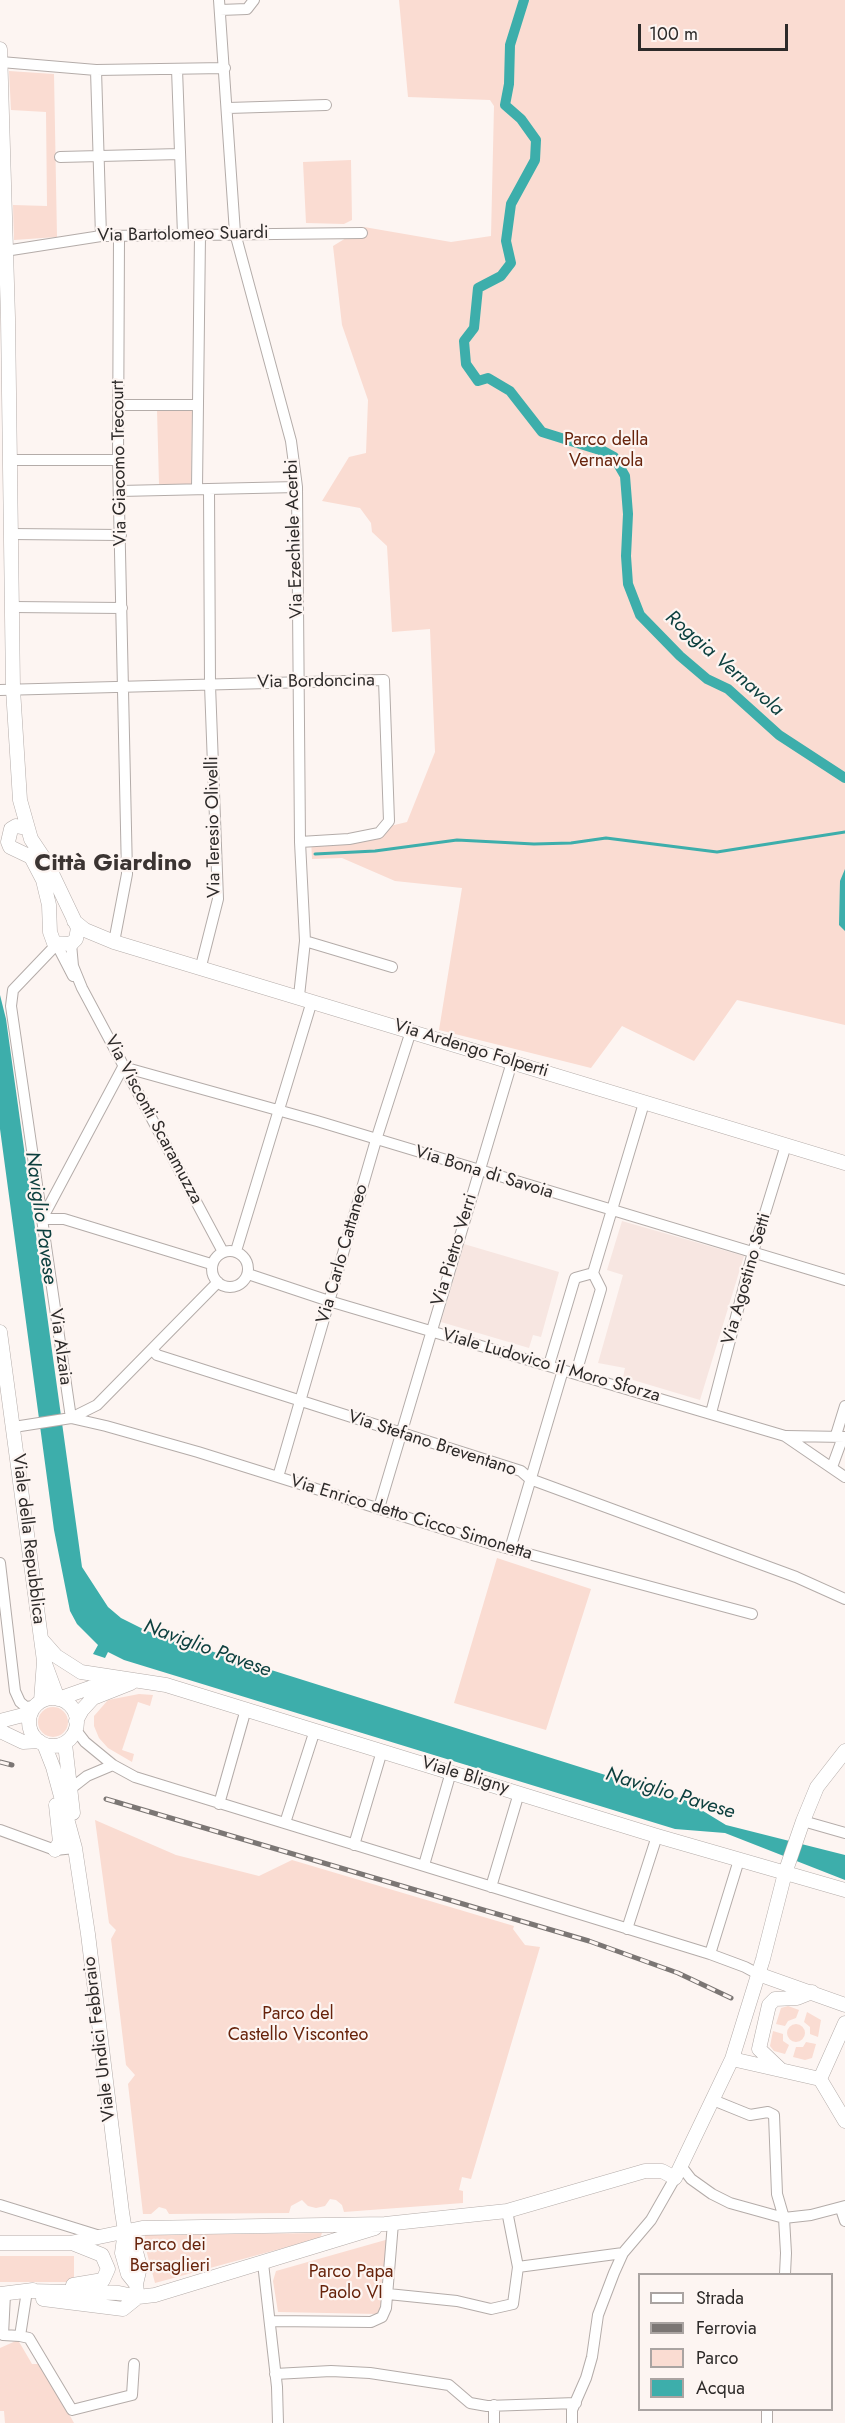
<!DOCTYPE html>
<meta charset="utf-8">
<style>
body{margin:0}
#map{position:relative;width:845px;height:2423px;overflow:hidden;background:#fdf5f2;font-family:Jost,sans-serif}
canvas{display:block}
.legend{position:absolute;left:638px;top:2273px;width:195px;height:138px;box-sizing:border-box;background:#fdf5f2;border:2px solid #aaa4a2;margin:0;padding:8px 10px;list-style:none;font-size:18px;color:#2d2a29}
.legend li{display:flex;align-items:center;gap:12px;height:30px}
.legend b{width:30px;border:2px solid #aaa4a2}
.scale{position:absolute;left:638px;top:24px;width:150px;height:27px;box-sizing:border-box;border:3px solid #2d2a29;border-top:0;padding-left:8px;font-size:18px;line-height:21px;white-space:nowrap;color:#2d2a29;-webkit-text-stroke:4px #fdf5f2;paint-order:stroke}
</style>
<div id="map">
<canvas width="845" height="2423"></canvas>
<ul class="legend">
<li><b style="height:8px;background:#fff"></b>Strada</li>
<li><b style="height:8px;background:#7b7674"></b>Ferrovia</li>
<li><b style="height:16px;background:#fadcd2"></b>Parco</li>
<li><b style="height:16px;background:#3daeab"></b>Acqua</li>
</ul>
<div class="scale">100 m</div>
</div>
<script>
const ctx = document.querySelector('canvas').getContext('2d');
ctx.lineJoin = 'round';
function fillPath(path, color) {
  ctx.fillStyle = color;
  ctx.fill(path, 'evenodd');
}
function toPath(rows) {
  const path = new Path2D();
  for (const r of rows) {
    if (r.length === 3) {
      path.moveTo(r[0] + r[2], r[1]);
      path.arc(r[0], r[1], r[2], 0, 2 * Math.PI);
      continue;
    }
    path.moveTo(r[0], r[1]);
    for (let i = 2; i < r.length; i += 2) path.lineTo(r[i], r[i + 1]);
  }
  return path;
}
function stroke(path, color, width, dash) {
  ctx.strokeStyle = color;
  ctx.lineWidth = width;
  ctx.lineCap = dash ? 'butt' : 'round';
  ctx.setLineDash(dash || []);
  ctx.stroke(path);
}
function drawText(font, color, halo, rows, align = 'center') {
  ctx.font = font + ' Jost,sans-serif';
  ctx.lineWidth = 4.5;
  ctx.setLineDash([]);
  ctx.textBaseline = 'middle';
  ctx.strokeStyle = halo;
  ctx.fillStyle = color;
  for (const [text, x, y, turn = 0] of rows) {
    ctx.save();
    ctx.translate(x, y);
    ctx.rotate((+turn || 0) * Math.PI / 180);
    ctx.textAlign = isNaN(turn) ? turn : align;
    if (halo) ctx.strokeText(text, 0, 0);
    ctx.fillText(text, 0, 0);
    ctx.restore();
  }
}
fillPath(toPath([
 [622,1221,744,1256,700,1400,623,1377,625,1368,598,1363,623,1275,607,1270],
 [464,1244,559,1272,541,1337,533,1335,529,1348,441,1322]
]), '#f7e6e1');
fillPath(toPath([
 [399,0,845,0,845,1025,737,1000,694,1061,622,1026,591,1068,439,1030,462,888,395,881,342,858,312,859,311,839,356,834,407,822,435,752,430,629,392,632,387,546,372,532,371,523,360,508,322,501,349,457,366,453,368,400,342,325,333,246,364,227,451,242,491,236,494,106,490,100,408,97],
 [9,71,54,74,57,237,14,240,13,205,47,206,46,112,11,110],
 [351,160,352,220,344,224,306,223,303,162],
 [192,409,191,484,159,484,157,410],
 [497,1558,591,1589,546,1730,454,1703],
 [139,1694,153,1695,150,1706,138,1702,122,1750,134,1754,132,1762,108,1748,99,1738,94,1726,94,1716,108,1700],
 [53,1722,15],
 [95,1820,176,1855,259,1876,292,1860,514,1926,513,1929,525,1945,540,1947,471,2179,462,2177,459,2190,463,2191,463,2203,344,2212,342,2205,336,2200,330,2199,325,2206,316,2208,308,2206,302,2200,291,2206,289,2213,169,2214,166,2209,159,2207,151,2214,143,2214,128,2084,135,2075,126,2065,111,1939,116,1930,109,1923],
 [788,2006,799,2010,796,2018,788,2021,785,2026,776,2024,781,2008],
 [807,2012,821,2020,818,2037,810,2034,810,2027,804,2022],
 [796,2033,9],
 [773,2031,783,2034,783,2041,789,2045,785,2054,774,2051,770,2046],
 [806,2042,816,2044,812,2058,805,2060,793,2057,796,2047,803,2047],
 [322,2233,320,2238,155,2283,144,2242,145,2235],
 [389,2239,382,2305,377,2314,278,2312,273,2281,276,2271],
 [0,2256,74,2256,74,2282,0,2282],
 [18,2340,32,2364,42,2364,74,2423,5,2423,4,2411,0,2411,0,2348]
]), '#fadcd2');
fillPath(toPath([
 [845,869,845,931,839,925,840,881],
 [0,995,6,1019,82,1567,108,1607,121,1618,147,1631,685,1800,726,1825,845,1855,845,1880,725,1833,675,1829,124,1660,108,1652,105,1658,93,1654,98,1645,77,1624,70,1611,54,1530,0,1129]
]), '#3daeab');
stroke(toPath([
 [315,854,375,851,457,840,534,844,571,843,606,838,717,852,845,832]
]), '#3daeab', 3);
stroke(toPath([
 [524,0,510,45,509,84,505,105,521,119,536,140,535,160,511,204,506,241,511,263,501,276,478,288,474,328,464,341,466,364,478,381,488,378,510,391,542,432,603,451,614,457,625,476,628,514,626,556,628,584,640,615,680,656,707,679,728,689,779,735,845,778]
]), '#3daeab', 10);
const minor = toPath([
 [219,0,235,233,291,441,297,487,300,842,305,941,299,996],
 [220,10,247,9,254,0],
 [1,62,96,70,225,68],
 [177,69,183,235],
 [96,70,101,236],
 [228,108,326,105],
 [60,157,180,154],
 [5,251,101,236,362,233],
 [119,405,197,405],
 [10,460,118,460],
 [197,488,200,235],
 [120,491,297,487],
 [10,534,121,535],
 [12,607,122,608],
 [0,690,384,680,389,821,379,833,349,839,300,842],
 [305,941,392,967],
 [114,942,127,874,118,460,119,237],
 [71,944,73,966,82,988,223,1252],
 [56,945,13,990,11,1006,71,1418],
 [57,945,73,976],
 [201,966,218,899,210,685,209,489],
 [42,1219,123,1067,317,1121,845,1280],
 [42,1219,64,1219,211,1264],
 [230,1269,18],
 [236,1251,312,1001],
 [248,1274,329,1301,785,1436,845,1477],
 [152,1349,157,1355,521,1471,530,1479,796,1577,845,1599],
 [549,1365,575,1278,593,1273],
 [576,1373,601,1289,593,1273,644,1103],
 [711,1413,753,1252,786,1145],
 [71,1418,106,1426,198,1452,495,1545,752,1614],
 [14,1427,71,1418,97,1405,218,1282],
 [836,1435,845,1406],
 [786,1436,845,1437],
 [832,1467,843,1437],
 [278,1477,376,1140,411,1031],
 [379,1508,512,1062],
 [510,1549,563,1370],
 [0,1563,15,1691,20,1702,26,1707,34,1706],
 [75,1729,85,1742,113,1765,135,1777,710,1954,745,1967,758,1974],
 [69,1790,87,1776,113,1765],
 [219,1804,246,1709],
 [803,1821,845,1833],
 [285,1823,315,1730],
 [0,1830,55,1850,75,1848],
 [354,1845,382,1751],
 [424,1865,451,1772],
 [491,1887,519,1793],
 [627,1929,657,1836],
 [710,1954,739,1860],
 [713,2100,750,2115,768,2112,774,2115,777,2194,784,2218,786,2253,785,2274],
 [681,2166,691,2179,712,2194,730,2203,784,2218,811,2215,845,2206],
 [0,2205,100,2236],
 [841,2209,845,2221],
 [263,2263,277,2387,278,2423],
 [518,2267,623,2253],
 [5,2294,3,2335,20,2336,27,2291],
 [388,2294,457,2301,491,2309,513,2304,518,2267,507,2211],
 [270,2321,371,2322,382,2317,386,2308,393,2223],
 [20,2336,29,2338,72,2410,132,2395,134,2364],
 [275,2374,331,2371,370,2373,449,2385,470,2403,487,2406,576,2403],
 [494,2423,494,2405],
 [572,2423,572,2410,586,2378,592,2357,598,2315,614,2273,623,2253,651,2220,675,2178],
 [767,2423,767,2410]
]);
const tertiary = toPath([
 [0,49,8,318,13,689,20,800,31,839,47,863,78,928,76,939,71,944,54,943,50,932,49,905,43,880,31,857,10,847,8,842,11,829,16,826,26,828],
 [74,921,85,930,114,942,845,1163],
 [0,1332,44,1661,58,1699],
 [41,1639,56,1656,81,1672,166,1685,657,1836,845,1890],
 [53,1722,24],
 [58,1699,112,1680],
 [41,1701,44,1661],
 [0,1721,31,1713],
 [76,1721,82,1710,93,1698,131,1683],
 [0,1731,23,1742,39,1741],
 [44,1744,53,1767,75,1848,88,1934,122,2212,125,2231,134,2244,140,2267,136,2284],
 [65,1744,73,1813],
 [55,1850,60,1842,56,1805],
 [758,1974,845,2005],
 [732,2059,820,2079],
 [780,2069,759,2049,769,2005,775,1999,797,1998,812,1992],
 [820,2079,845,2023],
 [820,2079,845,2121],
 [125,2231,122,2253,128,2274,136,2284,137,2292],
 [0,2243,70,2243,142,2228,385,2224,507,2211,645,2171,662,2171,675,2178,732,2059,763,1959,785,1873,803,1821,817,1787,845,1751],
 [72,2243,102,2255,108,2269,103,2280,73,2285],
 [27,2291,119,2293,138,2297,155,2295,375,2228],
 [0,2294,33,2290],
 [43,2299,123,2309,138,2297]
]);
stroke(minor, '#b4aca9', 12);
stroke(tertiary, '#b4aca9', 15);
stroke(minor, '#fff', 10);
stroke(tertiary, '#fff', 14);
const rail = toPath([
 [0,1762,12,1765],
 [106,1799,589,1941,678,1973,731,1998]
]);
stroke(rail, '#7b7674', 5);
stroke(rail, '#fdf5f2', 3, [9]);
drawText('18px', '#2d2a29', '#fdf5f2', [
 ["Via Bartolomeo Suardi",183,235,-1],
 ["Via Giacomo Trecourt",120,463,-91],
 ["Via Ezechiele Acerbi",295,539,-92],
 ["Via Bordoncina",316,682,-1],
 ["Via Teresio Olivelli",214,827,-91],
 ["Via Ardengo Folperti",471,1049,17],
 ["Via Visconti Scaramuzza",153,1120,62],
 ["Via Bona di Savoia",484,1173,17],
 ["Via Pietro Verri",455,1250,-73],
 ["Via Carlo Cattaneo",343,1254,-74],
 ["Via Agostino Setti",747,1279,-74],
 ["Via Alzaia",60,1347,82],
 ["Viale Ludovico il Moro Sforza",551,1366,16],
 ["Via Stefano Breventano",432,1444,18],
 ["Via Enrico detto Cicco Simonetta",411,1518,17],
 ["Viale della Repubblica",28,1539,83],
 ["Viale Bligny",465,1776,17],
 ["Viale Undici Febbraio",100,2039,-97]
]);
drawText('18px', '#67230b', '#fdf5f2', [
 ["Parco della",606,441],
 ["Vernavola",606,462],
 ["Parco del",298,2015],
 ["Castello Visconteo",298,2036],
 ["Parco dei",170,2246],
 ["Bersaglieri",170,2267],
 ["Parco Papa",351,2273],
 ["Paolo VI",351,2294]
]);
drawText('italic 20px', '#0d403f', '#fdf5f2', [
 ["Roggia Vernavola",724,664,41],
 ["Naviglio Pavese",40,1218,82],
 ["Naviglio Pavese",207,1649,20],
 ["Naviglio Pavese",670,1794,17]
]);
drawText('bold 24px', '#3b3432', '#fdf5f2', [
 ["Città Giardino",113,864]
]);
</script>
